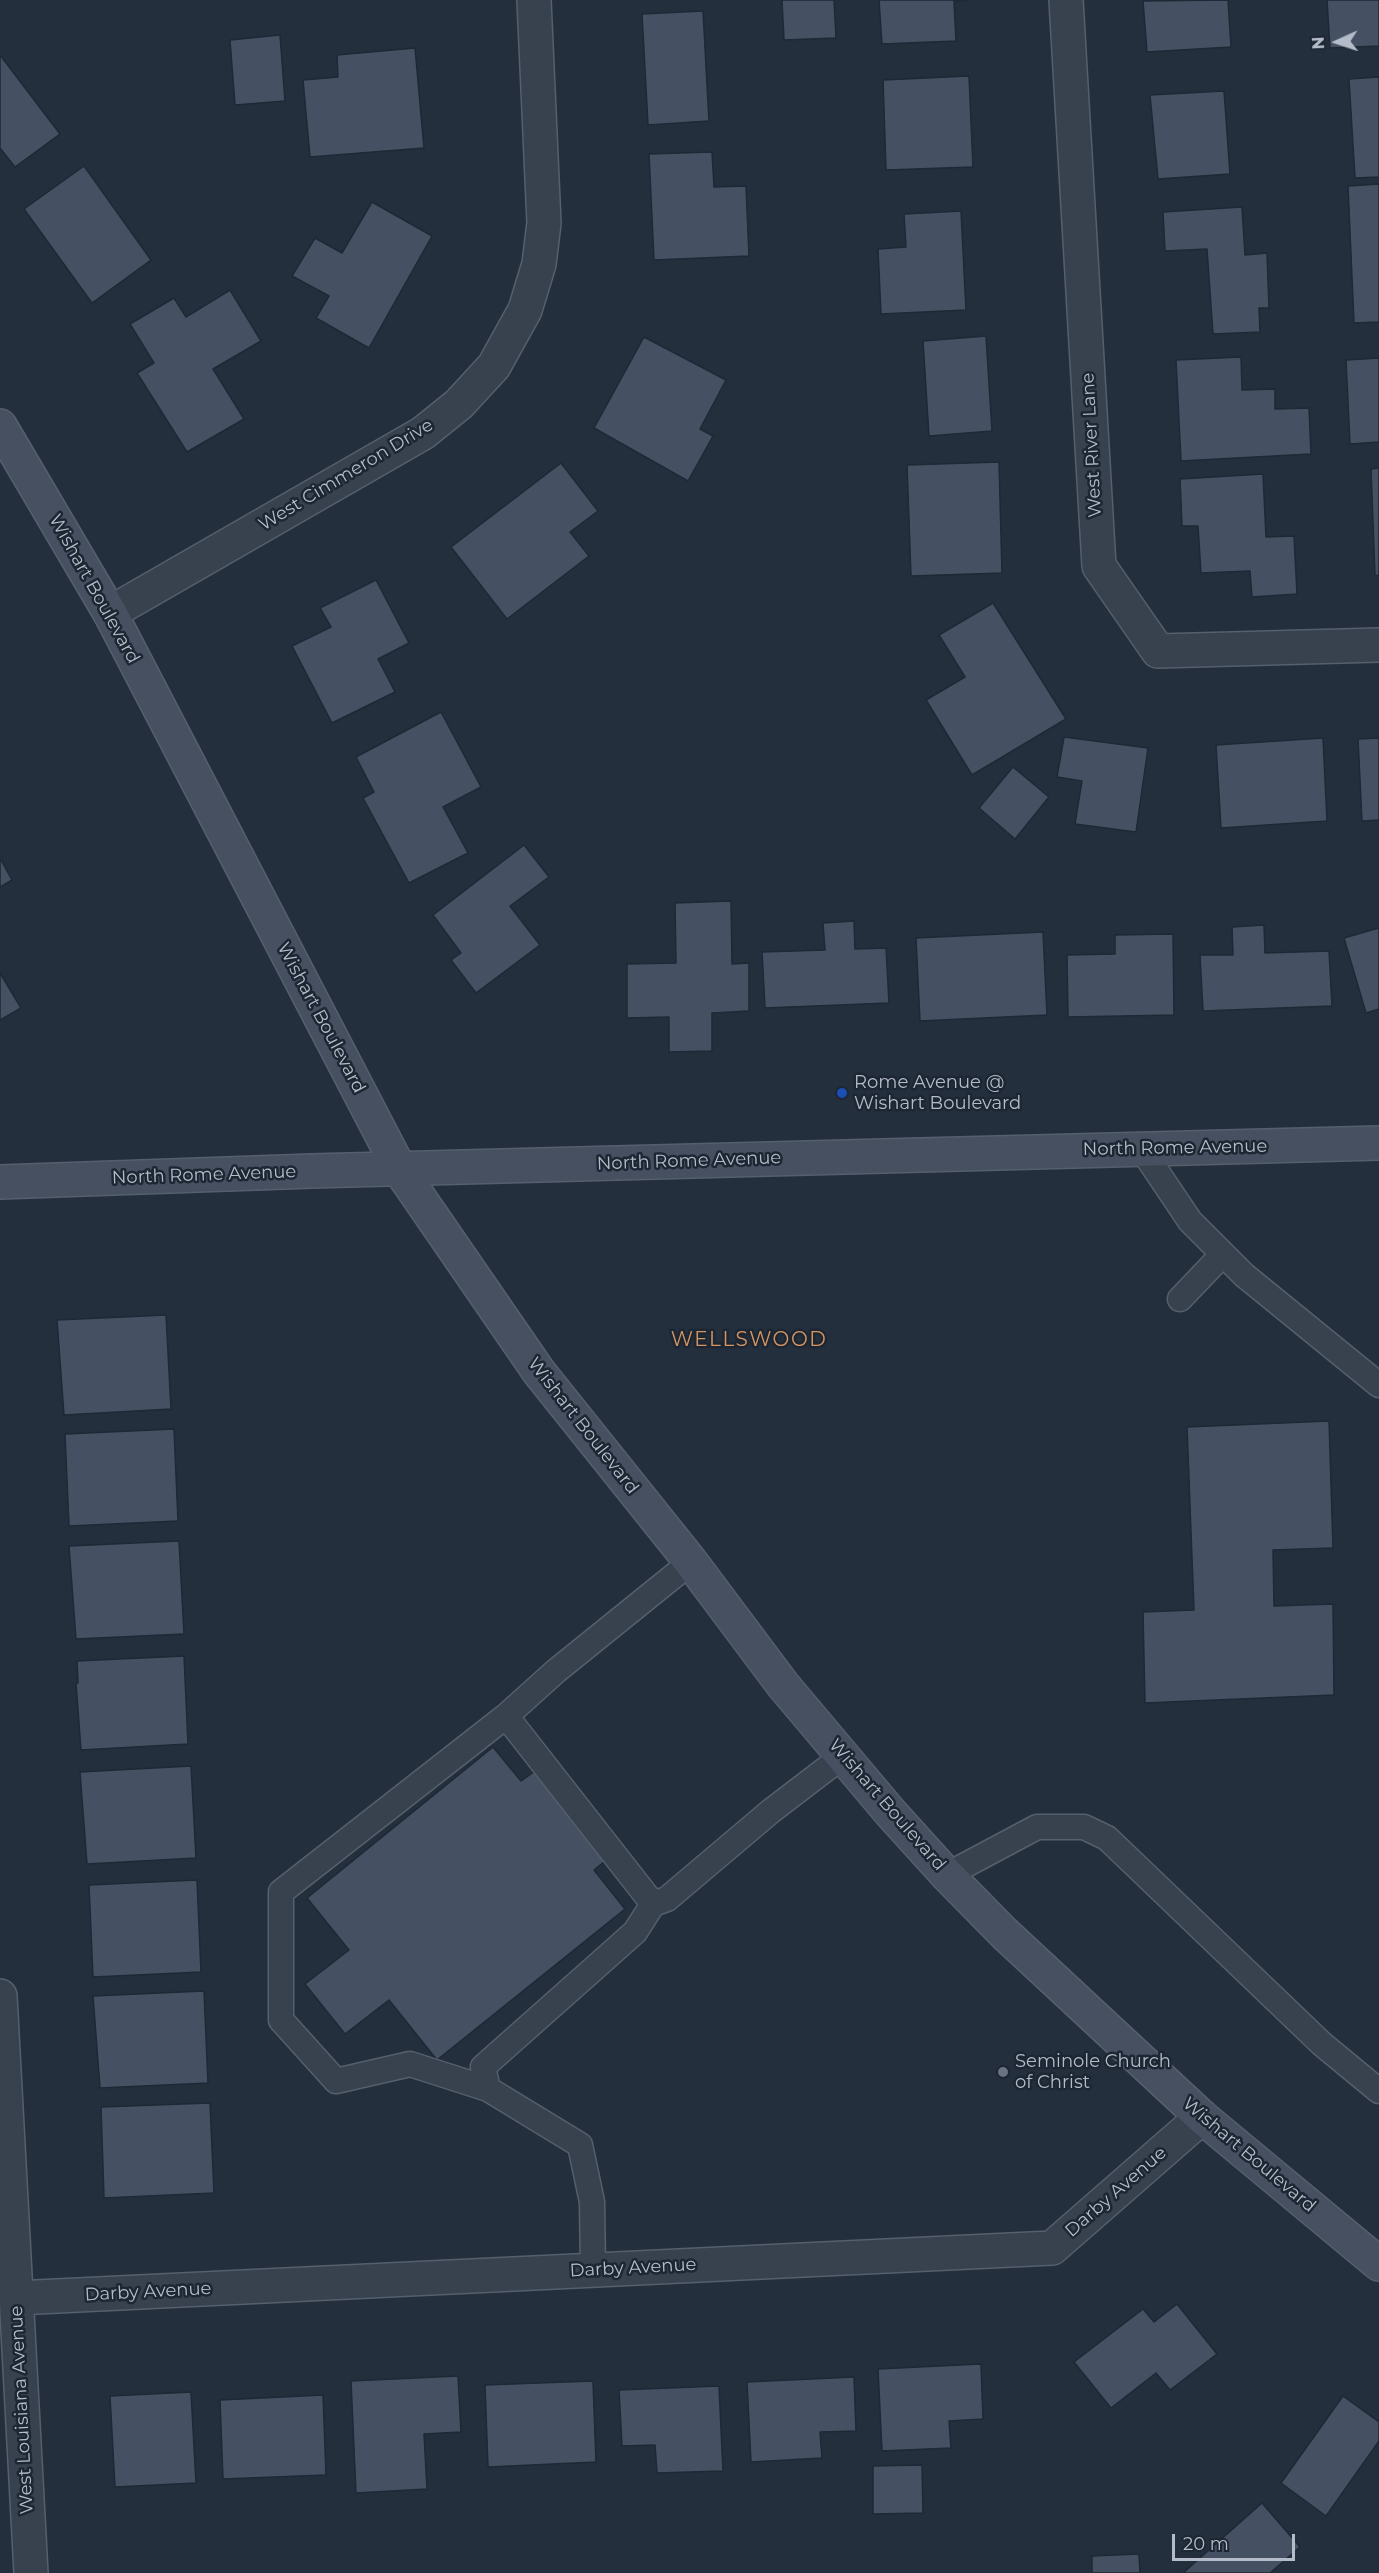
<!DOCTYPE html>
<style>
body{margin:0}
#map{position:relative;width:1379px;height:2573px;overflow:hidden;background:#242f3e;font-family:Montserrat,sans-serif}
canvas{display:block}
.north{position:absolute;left:1307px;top:12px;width:60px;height:60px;-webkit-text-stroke:4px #1d2633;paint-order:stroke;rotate:267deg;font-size:16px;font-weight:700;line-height:24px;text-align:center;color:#b4bcc9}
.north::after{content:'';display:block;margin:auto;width:21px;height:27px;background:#b4bcc9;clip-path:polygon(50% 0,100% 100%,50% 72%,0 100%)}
.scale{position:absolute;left:1172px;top:2534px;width:123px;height:27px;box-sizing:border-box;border:3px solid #b4bcc9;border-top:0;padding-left:8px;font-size:18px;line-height:21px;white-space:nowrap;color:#b4bcc9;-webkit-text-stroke:4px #1d2633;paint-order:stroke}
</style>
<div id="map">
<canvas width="1379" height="2573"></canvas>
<div class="north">N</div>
<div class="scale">20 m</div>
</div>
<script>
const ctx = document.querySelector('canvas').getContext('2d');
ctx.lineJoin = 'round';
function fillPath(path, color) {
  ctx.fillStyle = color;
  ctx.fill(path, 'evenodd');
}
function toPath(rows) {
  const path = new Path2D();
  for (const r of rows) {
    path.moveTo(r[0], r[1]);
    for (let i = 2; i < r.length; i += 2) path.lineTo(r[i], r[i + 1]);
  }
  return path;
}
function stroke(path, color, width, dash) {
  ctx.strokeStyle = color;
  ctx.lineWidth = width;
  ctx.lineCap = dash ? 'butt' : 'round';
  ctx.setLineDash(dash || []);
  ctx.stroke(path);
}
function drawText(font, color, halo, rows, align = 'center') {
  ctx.font = font + ' Montserrat,sans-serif';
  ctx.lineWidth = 5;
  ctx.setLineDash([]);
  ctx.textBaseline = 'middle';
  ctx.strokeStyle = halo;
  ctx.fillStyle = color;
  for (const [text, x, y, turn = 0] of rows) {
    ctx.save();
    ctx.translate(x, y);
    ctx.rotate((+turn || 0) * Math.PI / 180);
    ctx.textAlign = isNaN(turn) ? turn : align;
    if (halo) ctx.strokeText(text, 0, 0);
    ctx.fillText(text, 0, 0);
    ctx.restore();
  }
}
const building = toPath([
 [782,0,834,0,836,38,784,40,782,0],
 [879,0,967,0,967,1,954,1,956,41,882,44,879,0],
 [1228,0,1231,47,1147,52,1143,1,1228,0],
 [1327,0,1379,0,1379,46,1330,48,1327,0],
 [703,11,709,121,648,125,642,14,703,11],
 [280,35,285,101,235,105,230,40,280,35],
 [415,48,424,148,310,157,303,80,338,77,337,55,415,48],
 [0,55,60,134,15,167,0,148,0,55],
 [969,76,973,167,886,170,883,80,969,76],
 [1379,77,1379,177,1355,178,1349,79,1379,77],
 [1224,91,1230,174,1158,179,1150,95,1224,91],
 [712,152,714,187,746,186,749,256,654,260,649,154,712,152],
 [84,166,151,260,92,303,24,209,84,166],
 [1379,184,1379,322,1354,323,1348,186,1379,184],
 [372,202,432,236,369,348,316,318,329,296,292,276,315,238,342,253,372,202],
 [1242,207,1245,255,1267,253,1269,308,1259,308,1260,332,1213,334,1207,249,1165,251,1163,212,1242,207],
 [961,211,966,310,881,314,878,249,906,247,904,214,961,211],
 [230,290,261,341,213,369,244,419,187,452,137,373,154,363,130,324,174,298,186,317,230,290],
 [986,336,992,431,929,436,923,341,986,336],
 [644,337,726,380,700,429,713,436,688,481,594,428,644,337],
 [1241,357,1242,390,1275,389,1275,409,1309,408,1311,454,1181,461,1176,360,1241,357],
 [1379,358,1379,442,1350,444,1346,360,1379,358],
 [999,462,1002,573,911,576,907,465,999,462],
 [561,463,598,511,570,532,589,556,507,619,451,547,561,463],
 [1379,468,1379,575,1375,576,1371,469,1379,468],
 [1263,474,1266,537,1294,536,1297,594,1252,597,1250,571,1201,573,1198,526,1182,526,1180,479,1263,474],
 [376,580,409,643,378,659,395,692,332,723,292,646,331,627,320,608,376,580],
 [993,603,1066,719,972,775,926,700,965,677,939,635,993,603],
 [441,712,481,787,443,807,468,853,409,883,363,798,374,792,356,757,441,712],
 [1064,737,1148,748,1136,832,1075,824,1082,781,1057,777,1064,737],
 [1323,738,1327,821,1221,828,1216,745,1323,738],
 [1379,738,1379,820,1362,821,1358,739,1379,738],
 [1013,767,1049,797,1015,839,979,808,1013,767],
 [524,845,549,877,510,906,540,945,476,993,451,960,461,953,433,915,524,845],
 [0,858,12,880,0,887,0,858],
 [731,901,732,964,749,963,749,1011,712,1013,712,1051,669,1052,669,1017,627,1018,627,964,676,963,675,903,731,901],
 [854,921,855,949,886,948,889,1003,765,1008,762,952,825,950,823,923,854,921],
 [1264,925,1265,953,1329,951,1332,1006,1203,1011,1200,955,1233,955,1232,927,1264,925],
 [1379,928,1379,1009,1366,1013,1344,938,1379,928],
 [1043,932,1047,1015,920,1021,916,938,1043,932],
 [1173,934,1174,1015,1068,1017,1067,955,1115,954,1115,935,1173,934],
 [0,973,21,1008,0,1020,0,973],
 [166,1315,171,1409,64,1415,57,1320,166,1315],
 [1329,1421,1333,1548,1273,1550,1274,1606,1333,1604,1334,1695,1145,1703,1143,1612,1194,1610,1187,1427,1329,1421],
 [174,1429,178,1521,69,1526,65,1434,174,1429],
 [179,1541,184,1634,76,1639,69,1546,179,1541],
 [184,1656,188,1744,81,1750,76,1683,78,1683,77,1661,184,1656],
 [493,1747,521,1781,538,1769,610,1857,594,1870,625,1909,437,2060,389,2000,345,2034,305,1984,349,1950,307,1898,493,1747],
 [191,1766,196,1858,87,1864,80,1772,191,1766],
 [197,1880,201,1972,93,1977,89,1885,197,1880],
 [204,1991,208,2083,100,2088,93,1996,204,1991],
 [210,2103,214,2193,104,2198,101,2107,210,2103],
 [1177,2304,1217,2354,1170,2390,1156,2373,1111,2408,1074,2362,1143,2309,1154,2322,1177,2304],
 [981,2364,983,2419,949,2421,951,2448,882,2451,878,2369,981,2364],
 [458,2376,461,2432,424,2434,427,2489,356,2493,351,2381,458,2376],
 [854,2377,856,2431,820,2432,822,2458,751,2462,747,2382,854,2377],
 [593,2381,596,2462,488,2467,485,2385,593,2381],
 [719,2386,723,2471,657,2473,655,2445,622,2446,619,2390,719,2386],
 [191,2392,196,2483,115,2487,110,2396,191,2392],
 [323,2395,326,2475,223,2479,220,2400,323,2395],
 [1343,2396,1379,2422,1379,2441,1326,2516,1281,2483,1343,2396],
 [922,2465,923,2513,873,2514,873,2466,922,2465],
 [1262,2503,1300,2547,1270,2573,1183,2573,1262,2503],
 [1139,2554,1140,2573,1092,2573,1092,2556,1139,2554]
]);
fillPath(building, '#455162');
stroke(building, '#1f2835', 1.5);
const lane = toPath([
 [1141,1148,1190,1221,1244,1275,1379,1385],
 [1180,1299,1223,1254],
 [691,1562,556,1671,506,1716,653,1904,667,1899,771,1811,843,1756],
 [947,1875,1037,1827,1084,1827,1107,1838,1322,2044,1379,2091],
 [488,2089,410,2064,336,2081,281,2020,281,1892,506,1716],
 [593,2270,592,2202,580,2145,488,2089,483,2067,635,1932,653,1904]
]);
const street = toPath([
 [1066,0,1099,566,1158,651,1379,645],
 [110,613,423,433,459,404,494,366,525,310,539,264,544,223,534,0],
 [0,1996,31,2573],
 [16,2298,1052,2248,1202,2117]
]);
const secondary = toPath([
 [0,426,110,613,400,1170,539,1372,691,1562,783,1685,890,1812,947,1875,1004,1933,1202,2117,1379,2264],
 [0,1182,312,1171,1379,1143]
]);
stroke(lane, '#565f6c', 27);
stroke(street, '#565f6c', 36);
stroke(secondary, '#565f6c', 36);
stroke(lane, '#38414e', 24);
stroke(street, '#38414e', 33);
stroke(secondary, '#465061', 33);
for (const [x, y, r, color] of [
 [842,1093,6,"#1a4fb4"],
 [1003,2072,6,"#6b7280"]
]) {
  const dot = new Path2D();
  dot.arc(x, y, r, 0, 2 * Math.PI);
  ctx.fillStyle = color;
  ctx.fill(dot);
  stroke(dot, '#1d2633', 2);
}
drawText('18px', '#b4bcc9', '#1d2633', [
 ["West River Lane",1092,445,-93],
 ["West Cimmeron Drive",346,475,-31],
 ["Wishart Boulevard",94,589,61],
 ["Wishart Boulevard",321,1018,62],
 ["North Rome Avenue",1175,1148,-1],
 ["North Rome Avenue",689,1161,-2],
 ["North Rome Avenue",204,1175,-2],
 ["Wishart Boulevard",583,1426,52],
 ["Wishart Boulevard",887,1805,49],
 ["Wishart Boulevard",1249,2155,40],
 ["Darby Avenue",1116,2192,-41],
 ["Darby Avenue",633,2268,-3],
 ["Darby Avenue",148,2292,-3],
 ["West Louisiana Avenue",22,2410,-93]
]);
drawText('18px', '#b4bcc9', '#1d2633', [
 ["Rome Avenue @",854,1083],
 ["Wishart Boulevard",854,1104],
 ["Seminole Church",1015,2062],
 ["of Christ",1015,2083]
], 'left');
ctx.letterSpacing = '1.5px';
drawText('20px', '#d59563', '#1d2633', [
 ["WELLSWOOD",749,1340]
]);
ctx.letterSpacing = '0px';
</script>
